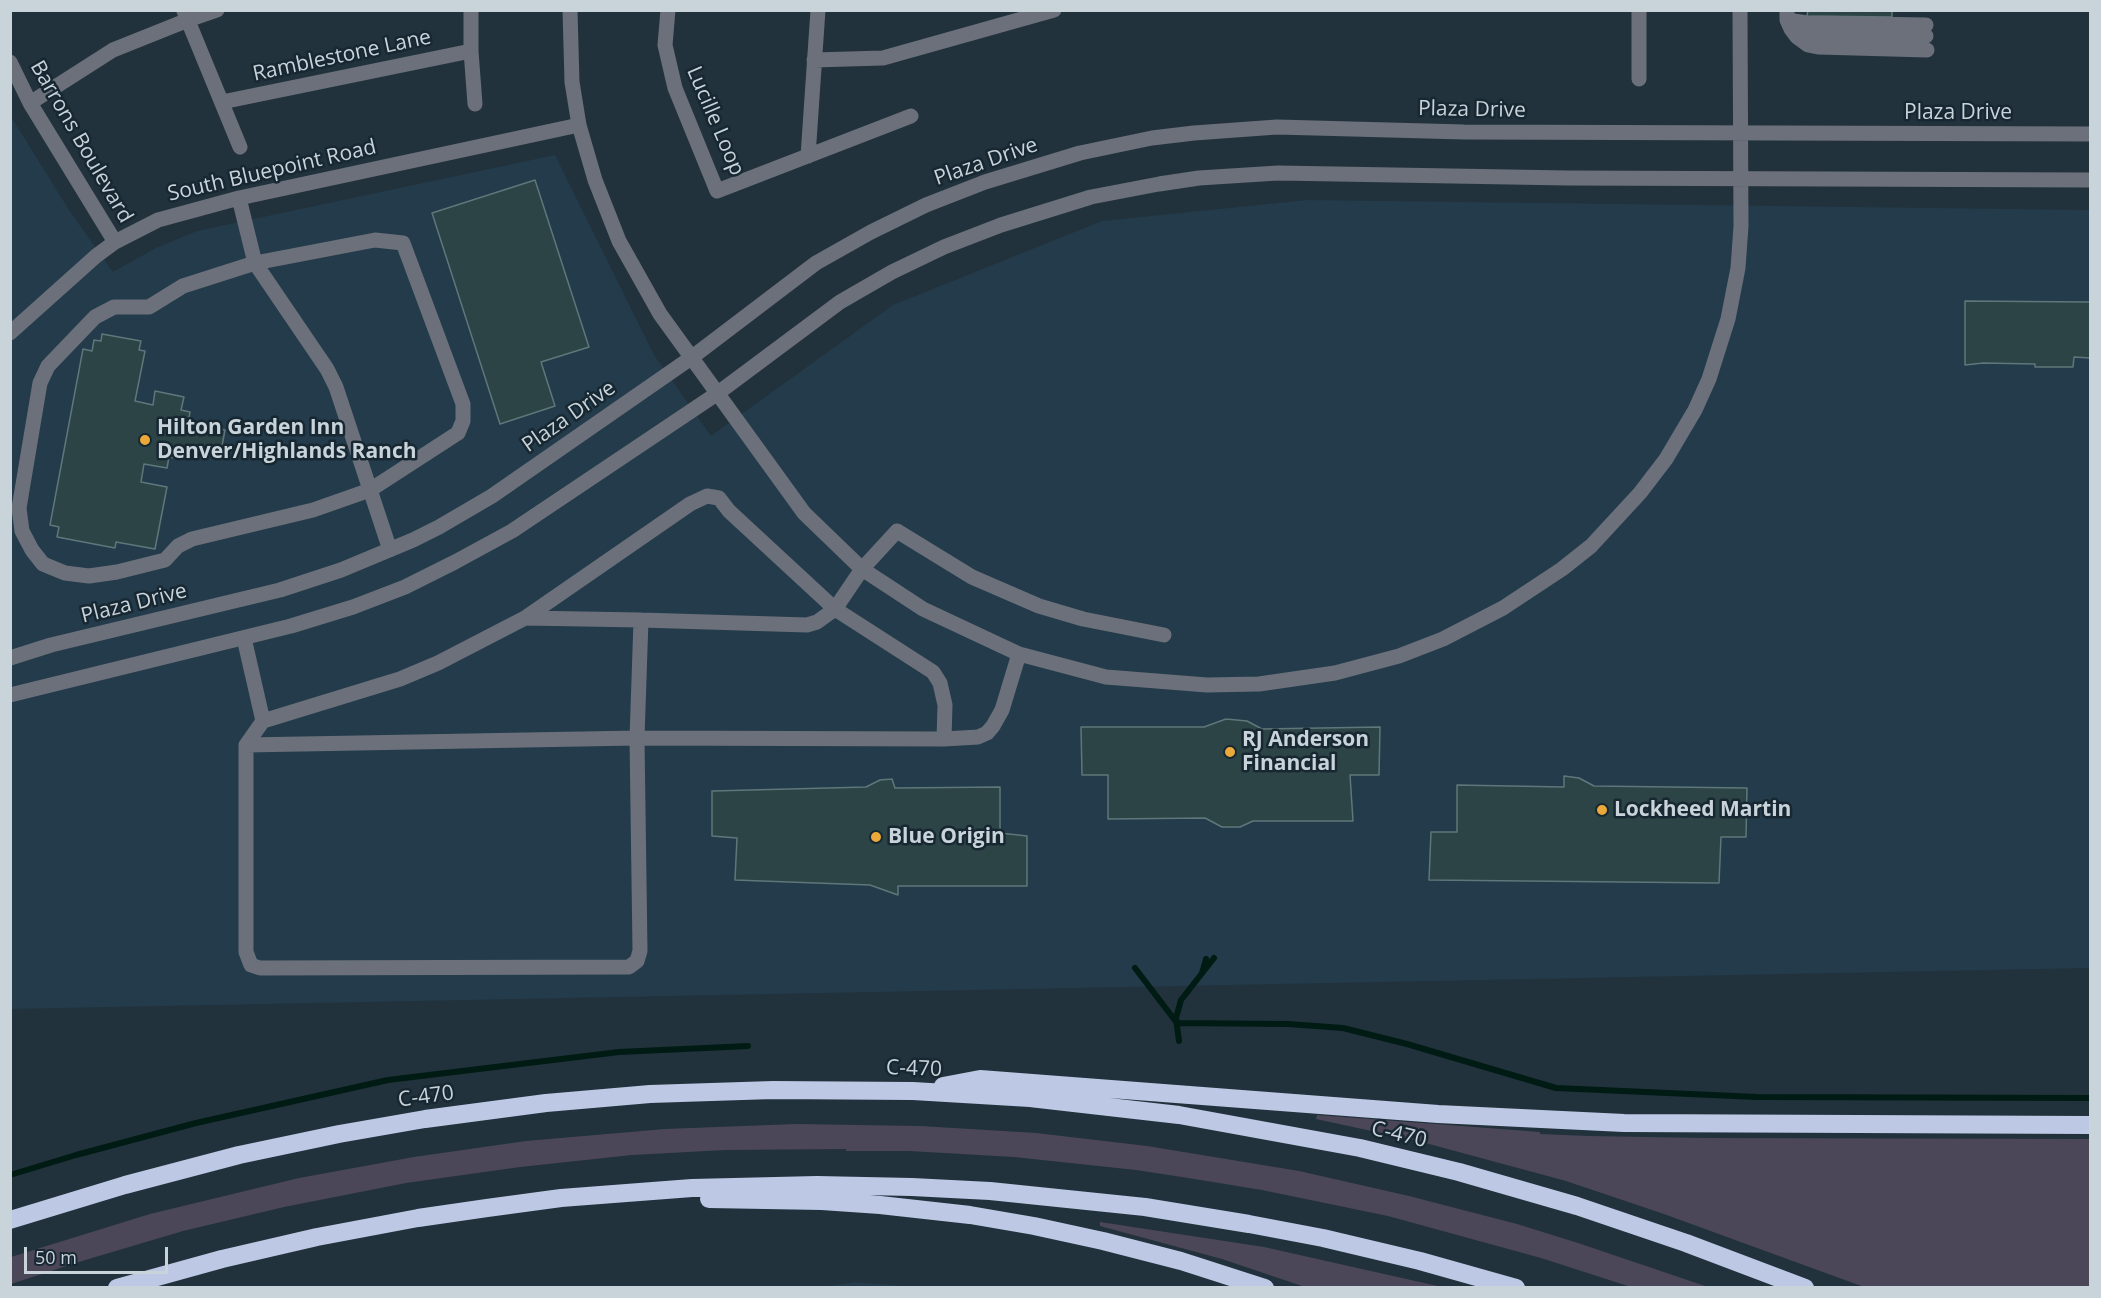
<!DOCTYPE html>
<style>
body{margin:0}
#map{position:relative;width:2101px;height:1298px;overflow:hidden;background:#21323c;font-family:"Open Sans",sans-serif}
canvas{display:block}
.frame{position:absolute;inset:0;border:12px solid #c9d3da;pointer-events:none}
.scale{position:absolute;left:24px;top:1247px;width:144px;height:27px;box-sizing:border-box;border:3px solid #c9d3da;border-top:0;padding-left:8px;font-size:18px;line-height:21px;white-space:nowrap;color:#c9d3da;-webkit-text-stroke:4px #172832;paint-order:stroke}
</style>
<div id="map">
<canvas width="2101" height="1298"></canvas>
<div class="frame"></div>
<div class="scale">50 m</div>
</div>
<script>
const ctx = document.querySelector('canvas').getContext('2d');
ctx.lineJoin = 'round';
function fillPath(path, color) {
  ctx.fillStyle = color;
  ctx.fill(path, 'evenodd');
}
function toPath(rows) {
  const path = new Path2D();
  for (const r of rows) {
    path.moveTo(r[0], r[1]);
    for (let i = 2; i < r.length; i += 2) path.lineTo(r[i], r[i + 1]);
  }
  return path;
}
function stroke(path, color, width, dash) {
  ctx.strokeStyle = color;
  ctx.lineWidth = width;
  ctx.lineCap = dash ? 'butt' : 'round';
  ctx.setLineDash(dash || []);
  ctx.stroke(path);
}
function drawText(font, color, halo, rows, align = 'center') {
  ctx.font = font + ' "Open Sans",sans-serif';
  ctx.lineWidth = 5;
  ctx.setLineDash([]);
  ctx.textBaseline = 'middle';
  ctx.strokeStyle = halo;
  ctx.fillStyle = color;
  for (const [text, x, y, turn = 0] of rows) {
    ctx.save();
    ctx.translate(x, y);
    ctx.rotate((+turn || 0) * Math.PI / 180);
    ctx.textAlign = isNaN(turn) ? turn : align;
    if (halo) ctx.strokeText(text, 0, 0);
    ctx.fillText(text, 0, 0);
    ctx.restore();
  }
}
fillPath(toPath([
 [10,115,71,213,113,272,154,249,197,231,555,155,654,355,711,436,893,305,1102,221,1307,200,2090,210,2090,968,11,1009],
 [855,1282,918,1287,823,1287]
]), '#233b4a');
fillPath(toPath([
 [1317,1115,1540,1132,1540,1134,1588,1136,1705,1138,2090,1139,2090,1287,1864,1287,1664,1214,1566,1181,1418,1141,1316,1119],
 [796,1124,920,1126,1036,1133,1147,1146,1299,1171,1409,1196,1517,1224,1578,1243,1708,1287,1631,1287,1541,1258,1388,1216,1262,1190,1182,1177,1136,1170,1014,1157,909,1151,846,1151,846,1149,725,1150,632,1155,520,1167,406,1183,284,1207,183,1231,82,1261,11,1284,11,1257,150,1214,299,1178,414,1157,526,1141,665,1129],
 [1100,1222,1264,1247,1442,1287,1305,1287,1222,1259,1100,1226]
]), '#4c4758');
stroke(toPath([
 [1135,968,1177,1023,1288,1024,1343,1028,1407,1044,1556,1088,1757,1097,2090,1098],
 [1202,973,1206,959],
 [1179,1041,1176,1018,1181,1000,1214,958],
 [10,1175,76,1155,196,1123,388,1080,619,1052,748,1046]
]), '#001b13', 6);
const building = toPath([
 [1808,10,1892,10,1892,17,1807,16,1808,10],
 [535,180,589,347,541,362,555,406,500,424,432,213,535,180],
 [1965,301,2090,302,2090,358,2074,357,2073,367,2035,367,2035,364,1983,363,1965,365,1965,301],
 [102,334,141,341,139,350,145,351,135,401,153,405,155,391,184,397,181,410,190,412,188,423,225,430,220,457,182,449,180,459,169,457,167,468,144,464,141,482,167,487,155,549,116,542,115,548,57,537,59,527,50,525,83,349,92,351,94,340,101,341,102,334],
 [1226,719,1247,721,1262,729,1380,727,1379,775,1350,775,1353,821,1253,821,1240,827,1222,827,1205,818,1108,819,1108,775,1082,775,1081,727,1204,727,1226,719],
 [1564,776,1579,778,1594,786,1747,788,1746,837,1721,837,1719,883,1429,880,1431,832,1457,832,1457,785,1564,787,1564,776],
 [892,779,895,788,1000,787,1000,833,1027,836,1027,886,898,886,898,895,870,885,735,880,737,838,712,836,712,791,866,787,880,780,892,779]
]);
fillPath(building, '#2d4446');
stroke(building, '#5f777a', 1.5);
stroke(toPath([
 [471,10,471,51,475,104],
 [570,10,572,82,579,125,595,180,619,241,660,314,804,513,862,569,923,609,1019,654,1106,677,1207,685,1259,684,1335,673,1399,656,1443,639,1503,608,1562,569,1591,546,1640,493,1666,459,1695,410,1709,379,1728,319,1738,268,1741,226,1740,10],
 [668,10,665,45,675,88,717,191,911,116],
 [1639,10,1639,79],
 [1787,10,1787,20,1791,29,1797,37,1808,45,1818,47,1927,50],
 [184,11,240,147],
 [1787,20,1807,23,1926,25],
 [1797,30,1811,33,1926,36],
 [814,60,883,58,1054,10],
 [10,62,30,103,115,242],
 [222,102,471,51],
 [30,103,113,50,188,20,217,10],
 [808,156,818,10],
 [239,198,255,263,327,369,336,387,390,550],
 [375,240,403,243,463,404,463,421,458,433,370,490,313,510,192,539,178,546,165,560,117,572,89,576,65,573,43,564,32,550,22,531,19,508,40,383,48,366,95,317,114,307,149,307,183,286,255,263,375,240],
 [10,333,96,256,115,242,158,220,239,198,579,125],
 [641,620,807,625,817,622,835,609,862,569,897,531,972,577,1039,606,1083,619,1164,635],
 [244,638,263,721,400,679,438,663,525,618,690,504,707,496,719,498,729,511,835,609,933,672,940,683,945,705,944,739,637,738,640,951,637,961,629,967,260,968,251,965,246,952,246,745,263,721],
 [10,658,51,645,280,590,341,570,413,540,439,527,492,496,691,358,816,263,871,232,926,205,985,182,1080,153,1152,138,1194,133,1277,127,1464,132,2090,134],
 [10,695,291,626,353,607,405,587,455,562,512,531,718,393,840,302,892,272,944,247,1001,225,1091,197,1159,184,1199,178,1278,173,1568,178,2090,180],
 [944,739,978,737,987,733,993,726,1002,710,1019,654],
 [246,745,637,738,641,620,525,618]
]), '#6b707b', 15);
stroke(toPath([
 [943,1086,980,1079,1438,1114,1624,1123,2090,1125],
 [709,1199,822,1201,880,1205,970,1215,1034,1226,1103,1241,1181,1261,1265,1288],
 [10,1220,125,1185,239,1155,339,1134,425,1119,546,1103,650,1094,773,1090,913,1091,1030,1098,1179,1115,1360,1148,1459,1172,1577,1206,1686,1243,1805,1288],
 [117,1288,222,1259,317,1237,418,1218,487,1208,561,1198,692,1188,817,1185,912,1187,990,1191,1145,1207,1249,1224,1323,1238,1420,1261,1516,1288]
]), '#bdc8e5', 18);
for (const [x, y, r, color] of [
 [145,440,6,"#eba93a"],
 [1230,752,6,"#eba93a"],
 [1602,810,6,"#eba93a"],
 [876,837,6,"#eba93a"]
]) {
  const dot = new Path2D();
  dot.arc(x, y, r, 0, 2 * Math.PI);
  ctx.fillStyle = color;
  ctx.fill(dot);
  stroke(dot, '#172832', 2);
}
drawText('21px', '#c9d3da', '#172832', [
 ["Ramblestone Lane",342,56,-12],
 ["Plaza Drive",1472,110,1],
 ["Plaza Drive",1958,113],
 ["Lucille Loop",715,121,67],
 ["Barrons Boulevard",81,142,60],
 ["Plaza Drive",986,162,-19],
 ["South Bluepoint Road",272,171,-13],
 ["Plaza Drive",569,417,-35],
 ["Plaza Drive",134,604,-14],
 ["C-470",914,1069,2],
 ["C-470",426,1097,-8],
 ["C-470",1399,1135,13]
]);
drawText('bold 21px', '#c9d3da', '#172832', [
 ["Hilton Garden Inn",157,428],
 ["Denver/Highlands Ranch",157,452],
 ["RJ Anderson",1242,740],
 ["Financial",1242,764],
 ["Lockheed Martin",1614,810],
 ["Blue Origin",888,837]
], 'left');
</script>
